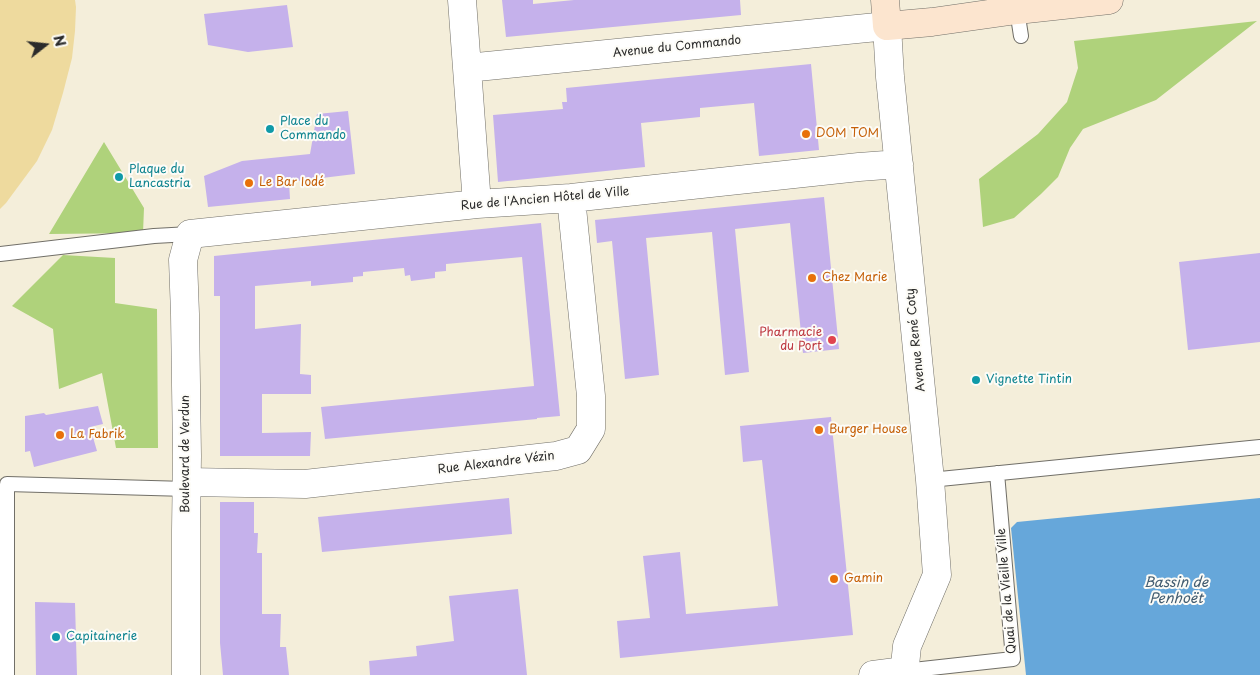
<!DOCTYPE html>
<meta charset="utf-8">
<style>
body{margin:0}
#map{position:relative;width:1260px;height:675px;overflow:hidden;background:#f4eeda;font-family:"Playpen Sans",sans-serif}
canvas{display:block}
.north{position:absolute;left:20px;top:20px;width:50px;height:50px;-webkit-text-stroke:4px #fdfcf7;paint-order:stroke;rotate:74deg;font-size:14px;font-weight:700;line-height:20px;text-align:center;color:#2b2b2b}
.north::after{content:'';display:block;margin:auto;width:18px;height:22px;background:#2b2b2b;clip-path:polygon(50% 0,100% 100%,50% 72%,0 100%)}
</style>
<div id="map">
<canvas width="1260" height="675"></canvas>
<div class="north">N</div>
</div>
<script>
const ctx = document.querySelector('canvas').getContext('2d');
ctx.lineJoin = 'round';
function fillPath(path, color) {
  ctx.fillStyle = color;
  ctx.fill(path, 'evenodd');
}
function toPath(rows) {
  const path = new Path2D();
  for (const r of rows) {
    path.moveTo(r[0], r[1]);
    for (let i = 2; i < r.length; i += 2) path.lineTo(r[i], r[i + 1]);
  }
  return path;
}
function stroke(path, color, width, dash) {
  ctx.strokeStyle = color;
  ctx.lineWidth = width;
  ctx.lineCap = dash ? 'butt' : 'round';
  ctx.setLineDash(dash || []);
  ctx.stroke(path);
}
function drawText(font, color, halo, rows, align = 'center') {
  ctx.font = font + ' "Playpen Sans",sans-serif';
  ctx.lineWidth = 4;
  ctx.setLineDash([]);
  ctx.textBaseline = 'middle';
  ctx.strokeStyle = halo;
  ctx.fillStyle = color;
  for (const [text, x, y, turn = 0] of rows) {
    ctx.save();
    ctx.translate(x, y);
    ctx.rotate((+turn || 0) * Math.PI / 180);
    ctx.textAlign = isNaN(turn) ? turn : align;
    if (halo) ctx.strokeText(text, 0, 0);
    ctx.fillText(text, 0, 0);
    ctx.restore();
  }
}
fillPath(toPath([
 [1257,21,1156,100,1083,129,1070,148,1058,177,1041,194,1014,218,983,227,979,179,1038,134,1067,102,1078,68,1074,41],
 [104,142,144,208,143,233,49,234],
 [63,255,115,258,115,303,157,309,158,448,116,448,102,373,59,389,53,329,12,306]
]), '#afd27b');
fillPath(toPath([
 [0,0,75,0,76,7,75,31,72,58,63,93,52,130,37,161,6,203,0,209]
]), '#eeda9e');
fillPath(toPath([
 [1260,498,1260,675,1026,675,1011,528,1017,522]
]), '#66a7da');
fillPath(toPath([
 [502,0,533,0,533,4,574,0,740,0,741,15,506,37],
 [287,5,293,47,248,52,208,45,204,14],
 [811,64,819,150,759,156,754,103,700,108,700,117,641,123,645,167,498,182,493,115,563,109,562,102,567,102,566,88],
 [348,111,355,174,289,182,290,199,208,207,204,176,242,161,310,154,317,114],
 [824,197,839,349,803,353,790,223,735,229,749,372,725,375,712,232,646,238,659,375,625,379,612,241,597,243,595,220],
 [541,223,560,416,537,418,537,419,325,439,321,407,534,386,522,257,446,264,446,271,435,272,435,278,411,281,410,275,405,276,404,268,363,272,363,276,353,277,353,282,311,286,311,281,255,286,255,329,301,324,300,374,311,375,311,394,262,394,262,433,311,432,310,456,220,456,220,296,214,296,214,256],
 [1260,253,1260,342,1188,350,1179,262],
 [98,406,103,424,90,427,97,451,34,467,30,451,25,452,25,416,44,413,46,415],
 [831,417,853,635,620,658,617,621,650,618,643,556,680,552,686,614,778,606,762,460,743,462,740,426],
 [509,498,512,534,322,552,318,517],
 [220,502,254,502,254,533,258,533,257,553,262,553,262,614,281,614,280,647,286,647,289,675,223,675,220,643],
 [518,589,527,675,370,675,369,661,417,656,416,646,454,641,449,596],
 [35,602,75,603,77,675,36,675]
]), '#c5b1eb');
const lane = toPath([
 [1017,10,1021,36],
 [0,254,154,236,190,234],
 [930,480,1260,447],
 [904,671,1013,659,997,473],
 [7,675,7,484,187,489]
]);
const street = toPath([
 [462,0,477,204],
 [467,68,887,26,890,77,930,480,937,575,907,646,904,675],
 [187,482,305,484,556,456,578,450,591,429,591,396,571,198],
 [186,675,186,530,187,456,185,314,183,260,190,234,477,204,571,198,859,167,899,164],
 [873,675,904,671]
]);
const secondary = toPath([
 [885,0,887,26,932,22,1017,10,1109,0]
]);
stroke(lane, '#716f68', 16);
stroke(street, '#716f68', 29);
stroke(secondary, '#716f68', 29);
stroke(lane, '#fff', 14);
stroke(street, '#fff', 28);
stroke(secondary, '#fce5cf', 28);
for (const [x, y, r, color] of [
 [270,129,5,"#0f9aa8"],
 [806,134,5,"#e8710a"],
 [119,177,5,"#0f9aa8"],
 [249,183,5,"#e8710a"],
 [812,278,5,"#e8710a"],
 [832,340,5,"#e0444e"],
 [976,380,5,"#0f9aa8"],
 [819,430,5,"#e8710a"],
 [60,435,5,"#e8710a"],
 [834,579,5,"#e8710a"],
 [56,637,5,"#0f9aa8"]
]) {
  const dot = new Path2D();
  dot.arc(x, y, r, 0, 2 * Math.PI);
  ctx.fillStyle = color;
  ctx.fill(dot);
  stroke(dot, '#fdfcf7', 2);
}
drawText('12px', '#2b2b2b', '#fdfcf7', [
 ["Avenue du Commando",677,47,-6],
 ["Rue de l'Ancien Hôtel de Ville",545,199,-5],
 ["Avenue René Coty",916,340,-96],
 ["Boulevard de Verdun",186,454,-90],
 ["Rue Alexandre Vézin",496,463,-7],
 ["Quai de la Vieille Ville",1007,591,-95]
]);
drawText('12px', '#0d838f', '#fdfcf7', [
 ["Place du",280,122],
 ["Commando",280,136],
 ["Plaque du",129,170],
 ["Lancastria",129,184],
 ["Vignette Tintin",986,380],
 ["Capitainerie",66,637]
], 'left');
drawText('12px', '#c56008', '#fdfcf7', [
 ["DOM TOM",816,134],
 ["Le Bar Iodé",259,183],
 ["Chez Marie",822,278],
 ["Burger House",829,430],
 ["La Fabrik",70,435],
 ["Gamin",844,579]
], 'left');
drawText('12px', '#be3a42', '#fdfcf7', [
 ["Pharmacie",822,333],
 ["du Port",822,347]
], 'right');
drawText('italic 14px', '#435d71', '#fdfcf7', [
 ["Bassin de",1176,583],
 ["Penhoët",1176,599]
]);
</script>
